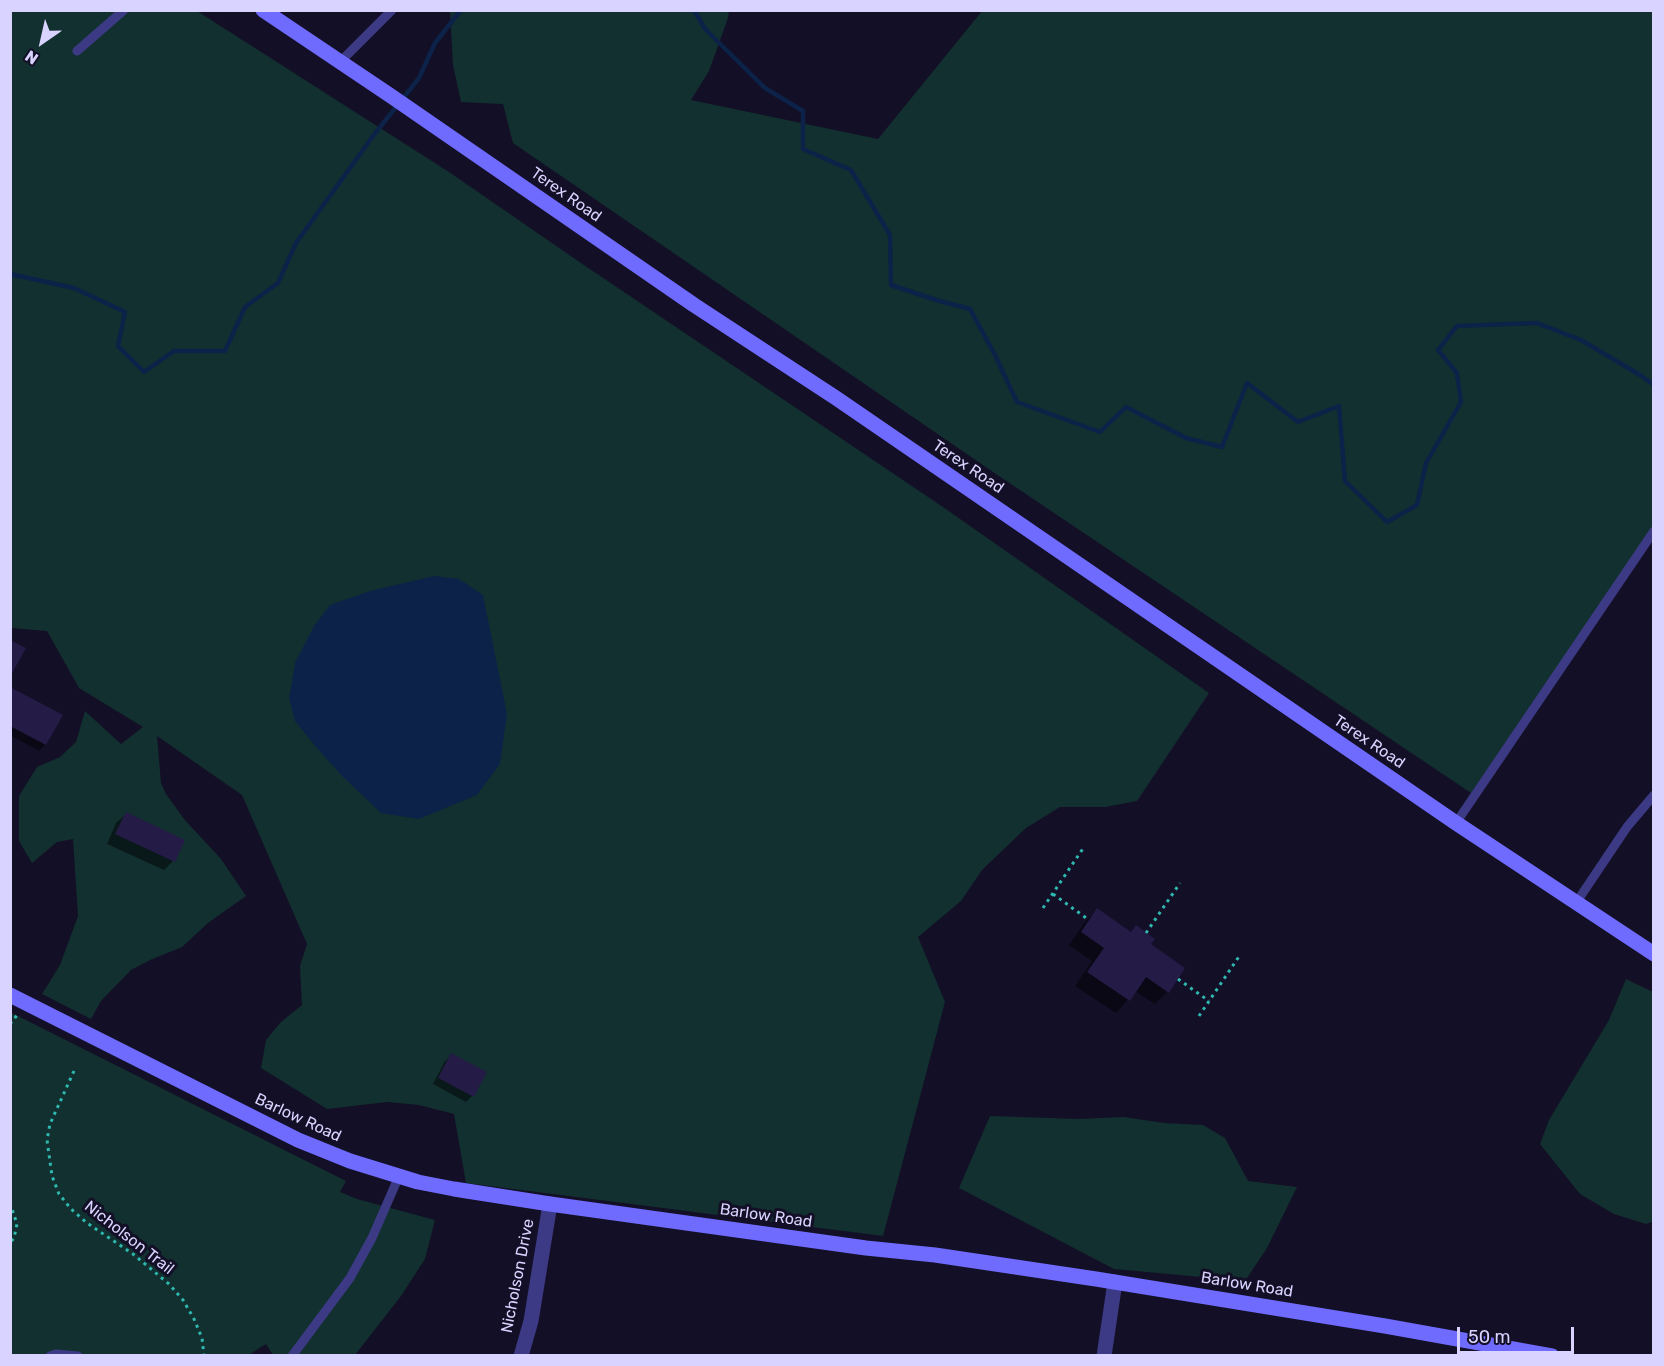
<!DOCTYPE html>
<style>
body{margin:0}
#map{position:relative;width:1664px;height:1366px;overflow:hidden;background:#130f26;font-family:Rubik,sans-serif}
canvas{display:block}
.frame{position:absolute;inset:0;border:12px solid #d9d4ff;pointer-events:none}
.north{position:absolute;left:12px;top:12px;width:60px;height:60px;-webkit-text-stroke:4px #130f26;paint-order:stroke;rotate:214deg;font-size:16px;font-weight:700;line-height:24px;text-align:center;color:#d9d4ff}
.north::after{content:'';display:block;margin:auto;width:21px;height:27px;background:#d9d4ff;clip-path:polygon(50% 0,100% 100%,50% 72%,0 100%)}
.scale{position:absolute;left:1457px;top:1327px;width:117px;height:27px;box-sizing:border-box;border:3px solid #d9d4ff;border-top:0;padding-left:8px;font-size:18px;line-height:21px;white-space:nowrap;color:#d9d4ff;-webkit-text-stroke:4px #130f26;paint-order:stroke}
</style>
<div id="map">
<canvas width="1664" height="1366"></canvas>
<div class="frame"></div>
<div class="north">N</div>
<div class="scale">50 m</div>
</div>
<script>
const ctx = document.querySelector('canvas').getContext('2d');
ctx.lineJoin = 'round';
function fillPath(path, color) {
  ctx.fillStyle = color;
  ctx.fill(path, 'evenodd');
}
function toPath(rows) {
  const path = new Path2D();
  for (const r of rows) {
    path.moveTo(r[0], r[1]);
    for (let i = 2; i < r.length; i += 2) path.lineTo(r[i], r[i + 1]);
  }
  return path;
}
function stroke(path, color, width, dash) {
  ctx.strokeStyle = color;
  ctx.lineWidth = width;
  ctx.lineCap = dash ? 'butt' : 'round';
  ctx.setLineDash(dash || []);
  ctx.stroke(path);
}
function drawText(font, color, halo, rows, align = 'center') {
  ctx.font = font + ' Rubik,sans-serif';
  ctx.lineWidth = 6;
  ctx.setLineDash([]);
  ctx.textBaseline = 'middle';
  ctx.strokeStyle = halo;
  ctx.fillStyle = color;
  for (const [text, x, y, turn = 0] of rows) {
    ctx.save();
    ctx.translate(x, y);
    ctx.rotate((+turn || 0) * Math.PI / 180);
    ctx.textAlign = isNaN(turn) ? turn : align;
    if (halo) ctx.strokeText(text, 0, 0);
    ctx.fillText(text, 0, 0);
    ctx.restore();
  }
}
fillPath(toPath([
 [10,11,197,11,449,172,578,261,940,505,1209,693,1137,801,1105,807,1060,807,1026,828,982,870,961,901,918,937,945,1002,883,1236,466,1183,454,1114,419,1105,387,1102,327,1109,261,1068,266,1040,281,1022,302,1005,300,966,307,944,242,795,157,736,161,783,166,794,184,819,221,859,246,896,208,923,182,947,150,960,131,970,101,1001,91,1019,42,994,60,965,78,916,73,839,57,842,32,863,19,841,19,796,37,767,60,757,76,742,85,711,121,744,143,727,79,688,47,631,11,628],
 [450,11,729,11,728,18,709,71,691,100,878,139,982,11,1653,11,1653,528,1471,793,996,474,513,143,503,104,461,102,453,65],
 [1626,979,1653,992,1654,1221,1646,1224,1614,1214,1580,1194,1540,1144,1549,1120,1609,1020],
 [10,1012,346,1181,340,1192,357,1199,435,1220,425,1259,401,1296,355,1355,273,1355,266,1344,247,1356,11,1355],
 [990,1116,1079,1119,1124,1117,1164,1123,1203,1125,1225,1138,1248,1181,1297,1187,1267,1248,1245,1281,1114,1269,959,1188]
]), '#12302f');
fillPath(toPath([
 [434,576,459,579,483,595,507,714,500,764,477,795,419,819,381,813,343,777,316,747,295,721,289,699,295,663,314,626,330,605,370,591]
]), '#0c2248');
fillPath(toPath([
 [10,689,45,745,39,751,10,735],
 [126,814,173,861,164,870,107,844,116,823],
 [1097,910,1149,945,1167,992,1155,1004,1135,991,1116,1013,1075,986,1092,961,1069,945,1084,923],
 [452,1055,472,1096,466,1102,433,1084,445,1061]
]), '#0007');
stroke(toPath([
 [694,10,705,29,765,88,803,111,803,149,851,170,890,235,891,285,936,300,970,309,995,355,1017,402,1100,432,1126,407,1186,438,1222,447,1247,383,1298,422,1339,406,1345,481,1387,522,1417,505,1426,463,1461,402,1457,373,1438,350,1457,326,1537,323,1581,340,1640,375,1654,385],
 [10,274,74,288,125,312,118,346,144,372,174,351,225,351,245,307,278,283,296,243,373,136,419,78,435,43,461,10]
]), '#0c2248', 4.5);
fillPath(toPath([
 [10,640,26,648,10,677],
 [10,687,63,715,46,745,10,726],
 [126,812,185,840,175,862,115,834],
 [1097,908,1131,932,1136,925,1155,939,1151,944,1185,968,1169,993,1146,977,1130,1001,1087,972,1104,948,1081,932],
 [451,1053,487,1072,474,1097,438,1078]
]), '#241b47');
stroke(toPath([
 [1053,894,1089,920],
 [1043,908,1084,847],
 [1146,933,1180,883],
 [1178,979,1209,1001],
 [1199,1016,1240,955],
 [10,1024,18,1014],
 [74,1071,50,1124,47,1140,52,1176,59,1194,71,1209,87,1223,133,1254,169,1284,183,1300,194,1319,202,1338,204,1356],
 [10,1203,17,1224,14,1238,10,1243]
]), '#2fb8b0', 3, [3, 4.5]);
stroke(toPath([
 [77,51,124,10],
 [339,63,392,10],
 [1456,823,1654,531],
 [1576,903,1627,827,1654,795],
 [50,1356,56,1354,78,1356],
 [292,1356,350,1278,372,1238,399,1176]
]), '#3d3a85', 9);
stroke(toPath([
 [521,1356,531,1321,550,1204],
 [1104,1356,1115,1282]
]), '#3d3a85', 15);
stroke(toPath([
 [263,10,391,96,694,305,836,398,1456,823,1654,954],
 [10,995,298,1140,350,1161,418,1182,454,1189,550,1204,866,1248,935,1255,1096,1279,1385,1326,1552,1356]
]), '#6f6bff', 15);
drawText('16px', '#d9d4ff', '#130f26', [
 ["Terex Road",566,195,35],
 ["Terex Road",968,467,34],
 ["Terex Road",1369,742,34],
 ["Barlow Road",298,1118,25],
 ["Barlow Road",766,1216,8],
 ["Nicholson Trail",129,1238,38],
 ["Nicholson Drive",518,1276,-79],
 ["Barlow Road",1247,1285,9]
]);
</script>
